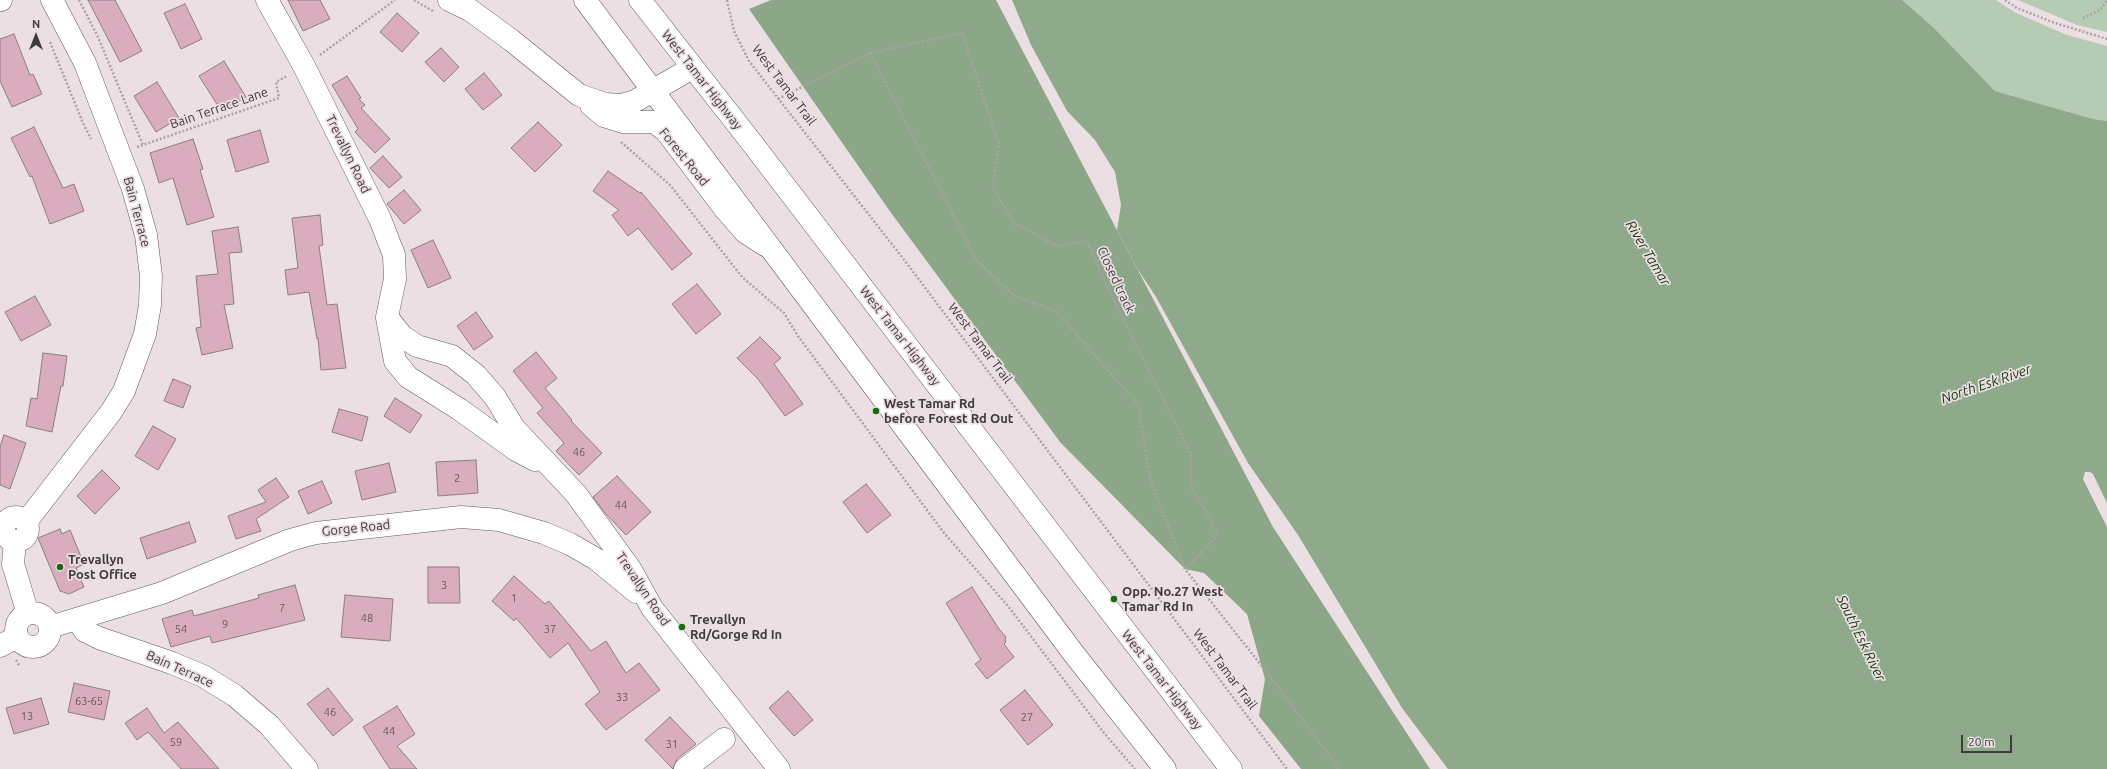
<!DOCTYPE html>
<style>
body{margin:0}
#map{position:relative;width:2107px;height:769px;overflow:hidden;background:#ebdfe3;font-family:Ubuntu,sans-serif}
canvas{display:block}
.north{position:absolute;left:16px;top:16px;width:40px;height:40px;-webkit-text-stroke:3px #ebdfe3;paint-order:stroke;rotate:0deg;font-size:11px;font-weight:700;line-height:16px;text-align:center;color:#403b3c}
.north::after{content:'';display:block;margin:auto;width:14px;height:18px;background:#403b3c;clip-path:polygon(50% 0,100% 100%,50% 72%,0 100%)}
.scale{position:absolute;left:1961px;top:735px;width:51px;height:18px;box-sizing:border-box;border:2px solid #403b3c;border-top:0;padding-left:5px;font-size:12px;line-height:14px;white-space:nowrap;color:#403b3c;-webkit-text-stroke:3px #ebdfe3;paint-order:stroke}
</style>
<div id="map">
<canvas width="2107" height="769"></canvas>
<div class="north">N</div>
<div class="scale">20 m</div>
</div>
<script>
const ctx = document.querySelector('canvas').getContext('2d');
ctx.lineJoin = 'round';
function fillPath(path, color) {
  ctx.fillStyle = color;
  ctx.fill(path, 'evenodd');
}
function toPath(rows) {
  const path = new Path2D();
  for (const r of rows) {
    if (r.length === 3) {
      path.moveTo(r[0] + r[2], r[1]);
      path.arc(r[0], r[1], r[2], 0, 2 * Math.PI);
      continue;
    }
    path.moveTo(r[0], r[1]);
    for (let i = 2; i < r.length; i += 2) path.lineTo(r[i], r[i + 1]);
  }
  return path;
}
function stroke(path, color, width, dash) {
  ctx.strokeStyle = color;
  ctx.lineWidth = width;
  ctx.lineCap = dash ? 'butt' : 'round';
  ctx.setLineDash(dash || []);
  ctx.stroke(path);
}
function drawText(font, color, halo, rows, align = 'center') {
  ctx.font = font + ' Ubuntu,sans-serif';
  ctx.lineWidth = 3.5;
  ctx.setLineDash([]);
  ctx.textBaseline = 'middle';
  ctx.strokeStyle = halo;
  ctx.fillStyle = color;
  for (const [text, x, y, turn = 0] of rows) {
    ctx.save();
    ctx.translate(x, y);
    ctx.rotate((+turn || 0) * Math.PI / 180);
    ctx.textAlign = isNaN(turn) ? turn : align;
    if (halo) ctx.strokeText(text, 0, 0);
    ctx.fillText(text, 0, 0);
    ctx.restore();
  }
}
fillPath(toPath([
 [1902,0,1996,0,2016,13,2067,35,2107,46,2107,121,2093,119,1995,91,1933,27],
 [2018,0,2107,0,2107,32,2077,25]
]), '#b6cbb3');
fillPath(toPath([
 [771,0,996,0,1273,527,1430,769,1301,769,1259,716,1265,679,1247,614,1204,573,1185,569,1060,442,889,210,749,9]
]), '#8ba788');
fillPath(toPath([
 [1012,0,1902,0,1933,27,1995,91,2093,119,2107,121,2107,769,1448,769,1402,708,1298,535,1248,463,1156,297,1137,268,1117,230,1121,205,1115,172,1095,140,1067,111,1031,45]
]), '#8eaa8a');
fillPath(toPath([
 [2085,472,2090,472,2093,474,2107,503,2107,527,2083,479]
]), '#ebdfe3');
const building = toPath([
 [88,0,115,0,142,51,120,62,88,0],
 [288,0,320,0,330,19,303,31,288,0],
 [185,4,202,39,181,49,164,13,185,4],
 [397,13,419,33,402,52,380,32,397,13],
 [14,34,30,75,33,74,42,94,12,107,0,81,0,39,14,34],
 [441,48,459,67,444,82,425,62,441,48],
 [224,61,246,97,222,112,199,76,224,61],
 [484,73,502,95,483,110,465,89,484,73],
 [347,76,361,98,359,99,365,105,361,108,390,139,375,153,355,132,358,129,332,85,347,76],
 [157,82,179,118,156,132,134,96,157,82],
 [538,122,562,145,535,172,511,148,538,122],
 [34,127,63,188,74,184,84,211,50,224,32,176,30,177,11,138,34,127],
 [260,130,269,162,236,172,227,140,260,130],
 [193,139,203,169,200,170,214,217,187,225,173,178,159,183,150,153,193,139],
 [383,156,402,177,389,188,370,168,383,156],
 [608,171,640,193,641,192,692,254,672,270,638,228,628,236,612,215,619,210,593,191,608,171],
 [404,190,421,210,404,224,387,204,404,190],
 [320,215,323,245,319,246,327,305,337,304,346,368,321,370,318,338,317,339,309,292,288,295,285,270,298,268,292,218,320,215],
 [238,227,242,252,229,253,234,304,224,305,233,348,202,355,196,328,201,327,196,276,218,274,212,231,238,227],
 [433,240,451,278,428,288,411,250,433,240],
 [697,284,721,314,696,334,672,304,697,284],
 [35,296,51,325,21,341,5,312,35,296],
 [476,312,493,337,474,350,457,326,476,312],
 [760,337,781,358,774,364,803,404,785,416,758,379,737,358,760,337],
 [536,352,557,378,545,388,572,420,571,421,602,453,579,475,556,451,564,443,537,413,543,408,513,371,536,352],
 [43,353,67,356,63,386,61,386,52,432,26,426,31,398,37,399,43,353],
 [173,379,191,386,183,408,164,401,173,379],
 [395,398,422,415,410,433,384,416,395,398],
 [339,409,368,417,362,441,332,432,339,409],
 [153,426,176,439,158,470,135,456,153,426],
 [4,435,26,443,10,489,0,485,0,447,4,435],
 [476,460,478,493,438,496,436,462,476,460],
 [389,463,396,492,362,500,355,471,389,463],
 [102,470,120,488,95,514,77,496,102,470],
 [617,476,651,512,626,535,605,513,593,497,617,476],
 [276,478,289,497,256,519,261,531,236,539,228,516,266,502,258,490,276,478],
 [322,481,332,503,308,514,298,491,322,481],
 [866,484,891,515,867,533,843,502,866,484],
 [189,522,196,542,147,559,140,538,189,522],
 [60,529,62,534,70,530,84,564,76,568,84,587,69,594,60,591,38,538,60,529],
 [428,567,459,567,460,603,428,603,428,567],
 [514,576,545,604,549,601,591,651,606,641,626,673,639,663,660,690,606,730,585,704,600,692,568,643,550,658,516,618,514,621,492,601,514,576],
 [295,585,305,620,212,643,210,636,171,647,162,619,192,610,194,616,259,598,258,595,295,585],
 [972,587,999,629,1006,637,1005,640,1006,642,1004,644,1014,657,987,679,975,664,981,660,946,603,972,587],
 [345,595,393,599,390,641,341,637,345,595],
 [74,683,110,691,104,720,68,712,74,683],
 [328,688,353,720,333,736,307,704,328,688],
 [1025,690,1053,725,1028,745,1000,710,1025,690],
 [788,691,813,720,794,736,769,708,788,691],
 [41,698,49,724,14,734,6,708,41,698],
 [397,706,415,734,397,746,417,769,390,769,363,727,397,706],
 [147,708,164,733,178,722,219,769,181,769,148,732,137,740,125,723,147,708],
 [670,717,696,744,677,759,673,769,645,740,670,717]
]);
fillPath(building, '#d9adbd');
stroke(building, '#8a7f83', 1);
const minor = toPath([
 [0,0,1,0],
 [267,0,304,66,380,219,394,255,395,279,387,317,402,336,417,346,452,356,476,375,495,397,514,428,576,494,631,570,652,608,779,769],
 [449,0,470,10,511,40,579,95,605,104,622,105,635,101,692,68],
 [591,105,604,116,623,122,654,122,666,131,725,209,745,232,765,245],
 [387,318,395,361,408,377,459,409,516,450,535,460],
 [16,529,12],
 [26,522,111,412,124,391,145,334,150,305,151,276,146,235,133,189,85,63,52,0],
 [15,541,13,564,28,614],
 [33,630,17],
 [77,620,85,631,99,638,172,663,203,676,234,695,269,725,307,769],
 [50,627,162,593,290,540,316,533,461,517,499,520,544,533,570,544,596,559,636,592],
 [0,646,17,637],
 [685,769,724,739]
]);
const highway = toPath([
 [585,0,1074,654,1165,769],
 [640,0,752,143,1231,769]
]);
stroke(minor, '#63585c', 23);
stroke(highway, '#63585c', 23);
stroke(toPath([
 [79,0,98,37,143,145],
 [414,0,433,11],
 [727,0,734,31,749,61,905,261,1287,769],
 [2005,0,2017,8,2055,23,2107,39],
 [2083,18,2100,10,2107,0],
 [50,42,83,123,91,139],
 [870,53,977,261,1014,296,1056,311,1138,404,1150,479,1185,569,1276,684,1339,769],
 [320,55,395,0],
 [778,99,870,53,962,33,999,144,993,188,1014,223,1057,246,1087,241,1114,301,1191,455,1191,487,1219,534,1185,569],
 [621,142,670,185,742,277,784,313,798,336,944,533,1008,606,1104,733,1135,769],
 [137,147,279,98,276,82,287,76],
 [16,660,19,665]
]), '#aba2a5', 2.5, [2, 2]);
stroke(minor, '#fff', 22);
stroke(highway, '#fff', 22);
for (const [x, y, r, color] of [
 [876,411,4,"#196b11"],
 [60,567,4,"#196b11"],
 [1114,599,4,"#196b11"],
 [682,627,4,"#196b11"]
]) {
  const dot = new Path2D();
  dot.arc(x, y, r, 0, 2 * Math.PI);
  ctx.fillStyle = color;
  ctx.fill(dot);
  stroke(dot, '#ebdfe3', 1.5);
}
drawText('11px', '#66585c', null, [
 ["46",579,452],
 ["2",457,478],
 ["44",621,505],
 ["3",444,585],
 ["1",514,598],
 ["7",282,608],
 ["48",367,618],
 ["9",225,624],
 ["54",181,629],
 ["37",550,629],
 ["33",622,697],
 ["63-65",89,701],
 ["46",330,712],
 ["13",27,716],
 ["27",1027,717],
 ["44",389,731],
 ["59",176,742],
 ["31",672,744]
]);
drawText('13px', '#403b3c', '#ebdfe3', [
 ["West Tamar Highway",702,80,52],
 ["West Tamar Trail",784,85,53],
 ["Bain Terrace Lane",219,108,-19],
 ["Trevallyn Road",348,154,64],
 ["Forest Road",684,157,51],
 ["Bain Terrace",137,212,75],
 ["Closed track",1116,280,65],
 ["West Tamar Highway",900,336,52],
 ["West Tamar Trail",980,343,53],
 ["Gorge Road",356,528,-6],
 ["Trevallyn Road",643,589,56],
 ["Bain Terrace",180,669,24],
 ["West Tamar Trail",1225,669,53],
 ["West Tamar Highway",1162,680,52]
]);
drawText('bold 13px', '#403b3c', '#ebdfe3', [
 ["West Tamar Rd",884,404],
 ["before Forest Rd Out",884,419],
 ["Trevallyn",68,560],
 ["Post Office",68,575],
 ["Opp. No.27 West",1122,592],
 ["Tamar Rd In",1122,607],
 ["Trevallyn",690,620],
 ["Rd/Gorge Rd In",690,635]
], 'left');
drawText('italic 14px', '#123b0e', '#ebdfe3', [
 ["River Tamar",1648,253,59],
 ["North Esk River",1986,384,-19],
 ["South Esk River",1861,638,64]
]);
</script>
